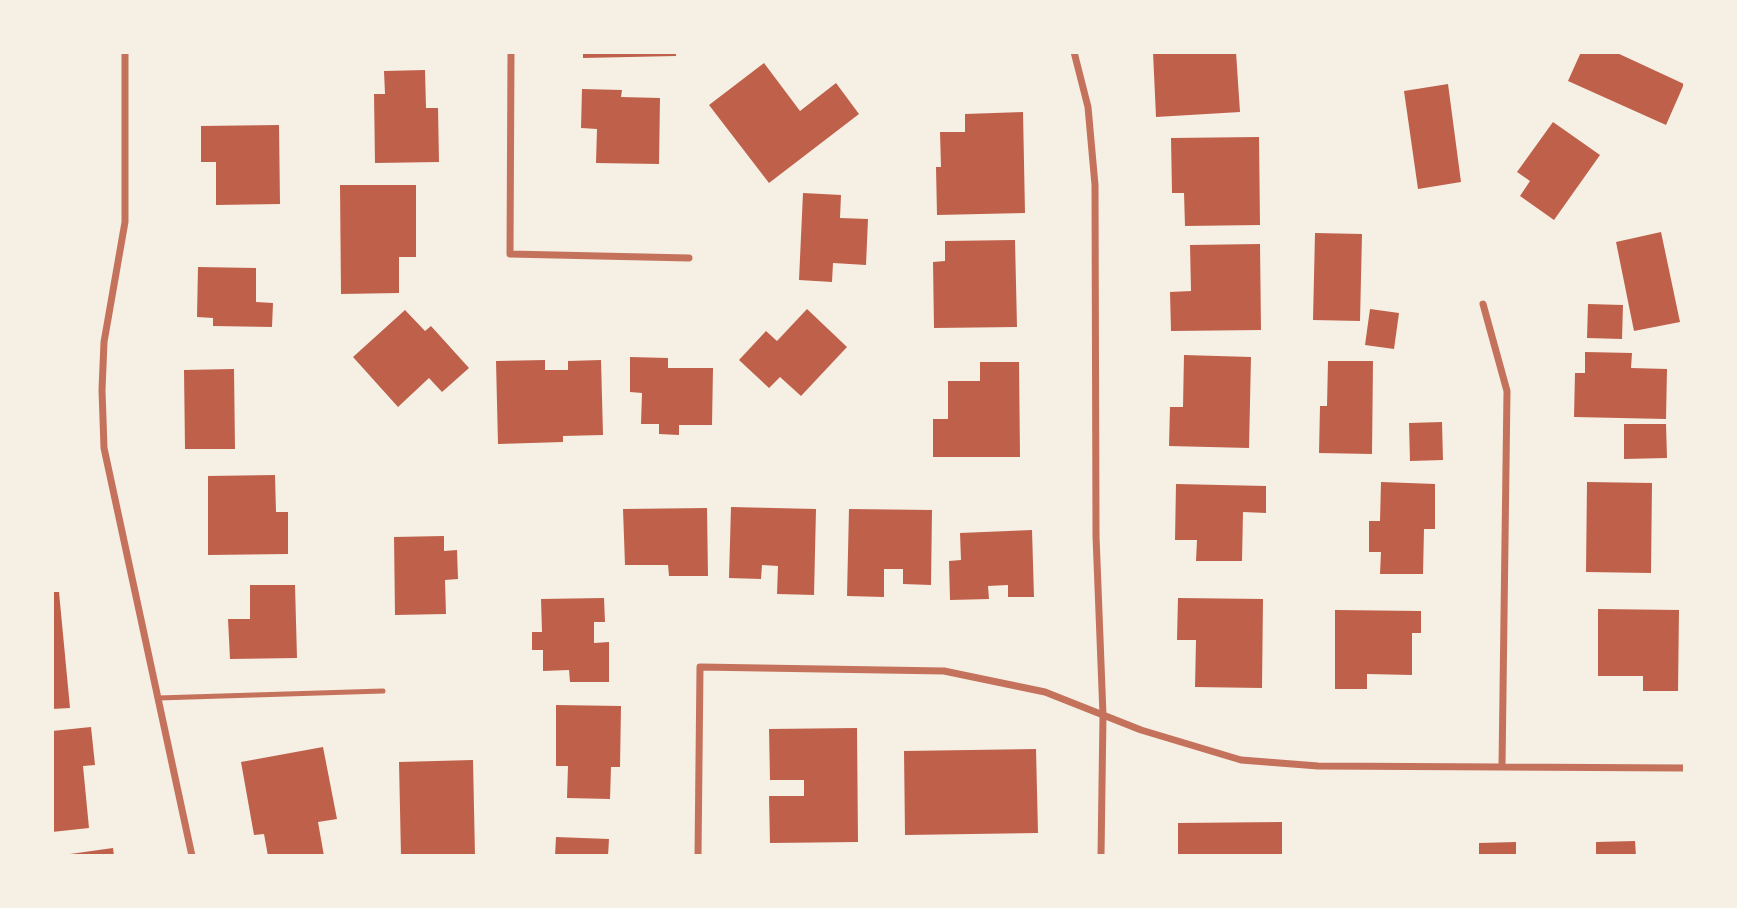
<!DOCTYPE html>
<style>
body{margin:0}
#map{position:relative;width:1737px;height:908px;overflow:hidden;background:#f6efe4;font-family:"Roboto Condensed",sans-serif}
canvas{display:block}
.frame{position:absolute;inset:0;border:54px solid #f6efe4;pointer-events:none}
</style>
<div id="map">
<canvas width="1737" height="908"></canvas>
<div class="frame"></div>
</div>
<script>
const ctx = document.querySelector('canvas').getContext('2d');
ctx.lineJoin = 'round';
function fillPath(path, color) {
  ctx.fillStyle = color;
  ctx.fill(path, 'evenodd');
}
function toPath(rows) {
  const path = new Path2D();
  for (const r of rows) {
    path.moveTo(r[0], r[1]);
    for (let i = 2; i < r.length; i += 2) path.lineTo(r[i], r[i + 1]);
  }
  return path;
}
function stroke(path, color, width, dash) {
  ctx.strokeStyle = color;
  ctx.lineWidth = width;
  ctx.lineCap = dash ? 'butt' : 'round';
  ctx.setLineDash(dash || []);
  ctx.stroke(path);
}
fillPath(toPath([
 [583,52,676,52,676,56,583,58],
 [1153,52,1236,52,1240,112,1156,117],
 [1581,52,1615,52,1684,84,1666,125,1568,81],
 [764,63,800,111,836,83,859,114,769,183,709,105],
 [425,70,426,108,438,108,439,162,375,163,374,94,385,94,384,71],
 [1448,84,1461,182,1418,189,1404,91],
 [582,89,622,90,621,97,660,98,659,164,596,163,597,129,581,128],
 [1023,112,1025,213,937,215,936,167,941,167,940,132,965,132,965,114],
 [1553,122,1600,155,1554,220,1520,196,1530,181,1517,172],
 [279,125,280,204,216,205,216,162,201,162,201,126],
 [1259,137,1260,225,1185,226,1184,193,1172,193,1171,138],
 [340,185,416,185,416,257,399,257,399,293,341,294],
 [803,193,841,195,840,218,868,219,866,265,833,263,832,282,799,280],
 [1661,232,1680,322,1634,331,1616,242],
 [1315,233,1362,234,1360,321,1313,320],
 [1015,240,1017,327,934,328,933,262,945,261,945,241],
 [1260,244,1261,330,1171,331,1170,292,1191,291,1190,245],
 [198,267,256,268,256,302,273,303,272,327,213,326,213,318,197,317],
 [1588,304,1623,305,1622,339,1587,338],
 [807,309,847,347,801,396,780,377,769,388,739,360,766,331,777,341],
 [1370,309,1399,313,1394,349,1365,345],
 [405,310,425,331,431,326,469,368,442,392,429,378,398,407,353,357],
 [1585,352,1632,353,1631,368,1667,369,1666,419,1574,417,1575,373,1585,373],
 [1184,355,1251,357,1249,448,1169,446,1170,407,1183,407],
 [630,357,668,358,668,368,713,368,712,425,679,425,679,435,659,434,659,424,641,424,642,393,630,392],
 [545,360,545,370,568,370,568,361,601,360,603,435,563,436,563,442,498,444,496,361],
 [1328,361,1373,361,1372,454,1319,453,1320,406,1327,406],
 [980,362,1019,362,1020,457,933,457,933,419,948,419,948,381,980,381],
 [234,369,235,449,185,449,184,370],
 [1442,422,1443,460,1410,461,1409,423],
 [1624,424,1666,424,1667,458,1624,459],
 [275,475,276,512,288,512,288,554,208,555,208,476],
 [1381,482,1435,484,1435,529,1424,529,1423,574,1380,574,1381,552,1369,552,1369,521,1380,521],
 [1587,482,1652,483,1651,573,1586,572],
 [1176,484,1266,486,1266,513,1243,512,1242,561,1196,561,1197,540,1175,540],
 [731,507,816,509,814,595,777,594,778,566,762,565,761,579,729,578],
 [707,508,708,576,669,576,668,565,625,565,623,509],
 [849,509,932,510,931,585,903,584,903,569,884,569,884,597,847,596],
 [1032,530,1034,597,1008,597,1008,585,988,586,989,599,950,600,949,561,961,560,960,533],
 [444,536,444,551,457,550,458,579,445,580,446,614,395,615,394,537],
 [250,585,295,585,297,658,230,659,228,619,250,619],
 [52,592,59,592,70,708,52,709],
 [604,598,605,622,594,622,594,643,609,642,609,682,570,682,569,670,543,671,543,650,532,650,532,632,542,632,541,599],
 [1178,598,1263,599,1262,688,1195,687,1196,640,1177,640],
 [1598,609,1679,610,1678,691,1643,691,1643,676,1598,676],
 [1335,610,1421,611,1421,633,1412,633,1412,675,1367,674,1367,689,1335,689],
 [556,705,621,706,620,767,611,767,610,799,567,798,568,766,556,766],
 [91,727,95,765,83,766,89,828,52,832,52,731],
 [857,728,858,842,770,843,769,796,804,796,804,780,770,780,769,729],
 [323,747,337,819,318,822,324,856,268,856,264,834,254,835,241,762],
 [1036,749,1038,833,905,835,904,751],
 [473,760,475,856,401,856,399,762],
 [1282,822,1282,856,1178,856,1178,823],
 [556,837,609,839,608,856,555,856],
 [1635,841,1636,856,1596,856,1596,842],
 [1516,842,1516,856,1479,856,1479,843],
 [113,848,114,856,70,856,70,854]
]), '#bf614a');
stroke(toPath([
 [158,698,383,691]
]), '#c5725c', 5);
stroke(toPath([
 [125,52,125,222,104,342,102,390,104,448,192,856],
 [511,52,510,254,689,258],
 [1074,52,1088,107,1095,185,1096,536,1103,715,1101,856],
 [1483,304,1507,391,1502,767],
 [698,856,700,667,944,671,1045,692,1141,730,1241,760,1318,766,1684,768]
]), '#c5725c', 7);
</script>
